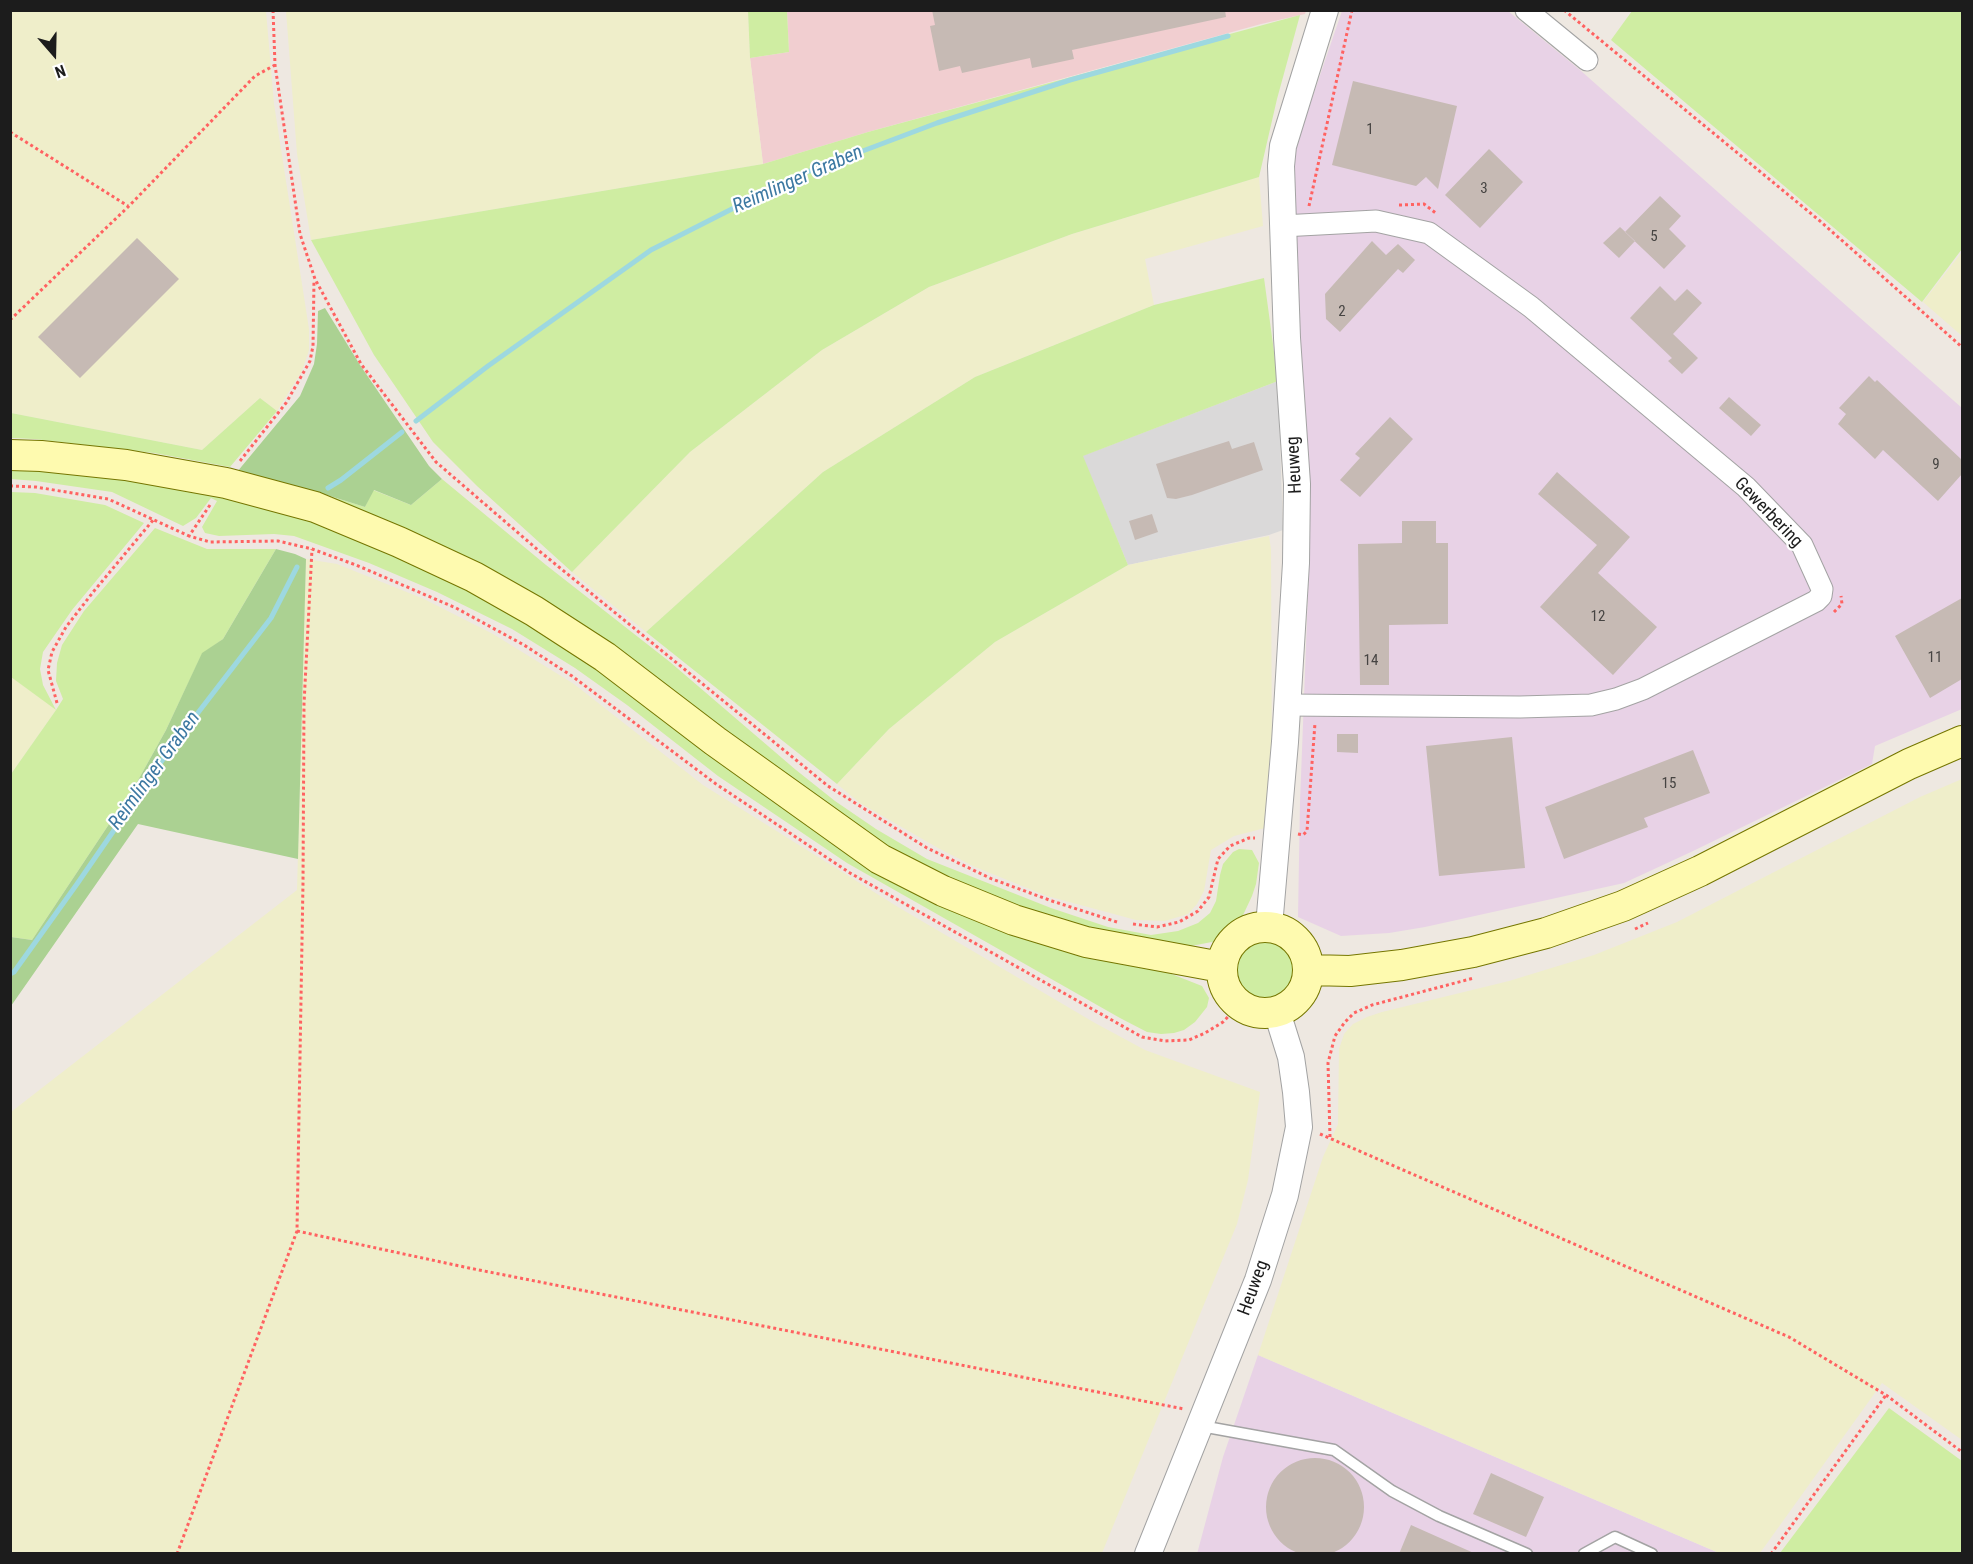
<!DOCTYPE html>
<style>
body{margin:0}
#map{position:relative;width:1973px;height:1564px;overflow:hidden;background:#eee8e1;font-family:"Roboto Condensed",sans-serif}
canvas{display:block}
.frame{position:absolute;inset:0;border:12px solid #1c1c1c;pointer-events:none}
.north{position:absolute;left:24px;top:24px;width:60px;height:60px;-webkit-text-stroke:4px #fff;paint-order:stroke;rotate:160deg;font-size:16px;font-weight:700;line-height:24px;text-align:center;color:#1c1c1c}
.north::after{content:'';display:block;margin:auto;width:21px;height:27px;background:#1c1c1c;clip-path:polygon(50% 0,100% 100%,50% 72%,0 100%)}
</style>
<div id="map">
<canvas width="1973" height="1564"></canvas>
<div class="frame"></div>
<div class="north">N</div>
</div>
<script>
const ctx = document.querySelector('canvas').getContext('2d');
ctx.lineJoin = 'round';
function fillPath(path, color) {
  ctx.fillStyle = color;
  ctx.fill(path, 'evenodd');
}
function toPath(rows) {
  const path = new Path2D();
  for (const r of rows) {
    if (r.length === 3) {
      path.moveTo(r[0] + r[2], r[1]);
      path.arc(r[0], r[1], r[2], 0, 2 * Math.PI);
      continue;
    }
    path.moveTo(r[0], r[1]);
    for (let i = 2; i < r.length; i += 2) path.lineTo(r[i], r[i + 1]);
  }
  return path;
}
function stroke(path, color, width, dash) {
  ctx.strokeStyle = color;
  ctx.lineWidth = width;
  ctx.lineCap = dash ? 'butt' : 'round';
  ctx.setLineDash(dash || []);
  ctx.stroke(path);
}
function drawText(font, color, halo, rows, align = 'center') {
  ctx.font = font + ' "Roboto Condensed",sans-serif';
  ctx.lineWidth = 4.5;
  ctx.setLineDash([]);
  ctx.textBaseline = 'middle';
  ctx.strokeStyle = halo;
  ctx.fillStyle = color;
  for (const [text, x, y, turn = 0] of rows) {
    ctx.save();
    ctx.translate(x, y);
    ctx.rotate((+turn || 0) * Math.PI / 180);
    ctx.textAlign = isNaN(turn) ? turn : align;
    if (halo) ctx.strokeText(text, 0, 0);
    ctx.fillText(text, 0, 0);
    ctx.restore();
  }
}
fillPath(toPath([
 [1278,381,1283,530,1269,535,1128,565,1082,456]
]), '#dad9d9');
fillPath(toPath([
 [787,11,1306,11,1305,14,1261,24,868,132,763,164,750,58,789,52]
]), '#f1ced0');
fillPath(toPath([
 [1342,11,1508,11,1580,70,1962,408,1962,709,1875,746,1872,764,1691,852,1624,883,1425,927,1389,933,1341,936,1298,917,1300,802,1310,542,1289,166],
 [1258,1355,1719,1553,1197,1554,1223,1457]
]), '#e8d2e6');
fillPath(toPath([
 [10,11,266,11,274,104,309,329,309,350,302,371,277,411,260,398,202,450,11,413],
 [286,11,748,11,750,58,763,164,311,240,297,154],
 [1259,177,1263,226,1145,259,1154,305,975,377,823,472,646,632,572,572,690,452,822,350,929,287,1072,234],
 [1962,252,1962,336,1923,302],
 [1269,536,1271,549,1272,776,1265,828,1234,836,1211,850,1204,891,1197,904,1188,914,1165,921,1136,920,1047,896,975,867,938,848,860,803,837,784,889,729,995,642,1128,565],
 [306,559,337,564,424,599,493,634,574,684,703,785,898,907,1095,1023,1145,1050,1260,1092,1248,1180,1237,1224,1102,1553,11,1554,11,1112,297,890],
 [11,676,56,710,11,774],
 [1962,779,1962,1440,1882,1383,1760,1553,1719,1553,1258,1355,1323,1157,1338,1124,1339,1049,1344,1034,1353,1024,1367,1017,1382,1012,1509,981,1594,955,1677,922,1920,797]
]), '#efeeca');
fillPath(toPath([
 [748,11,787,11,789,52,750,58],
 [1632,11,1962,11,1962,249,1922,302,1611,40],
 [1300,15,1277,99,1259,177,1072,234,929,287,822,350,690,452,572,572,477,486,433,442,374,355,311,240,763,164,868,132],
 [1264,278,1278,381,1083,456,1128,565,995,642,889,729,837,784,646,632,823,472,975,377,1154,305],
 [260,398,277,411,230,467,154,453,34,439,11,438,11,413,202,450],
 [10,465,40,466,221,494,331,525,448,577,590,661,767,792,1119,962,1169,973,1202,986,1209,998,1207,1007,1195,1022,1184,1030,1174,1033,1161,1034,1147,1032,1120,1018,847,863,718,776,627,705,575,668,512,629,437,592,369,563,294,536,274,534,219,536,205,533,202,527,217,501,211,498,196,518,183,526,112,492,36,481,11,479],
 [237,472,314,491,365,507,373,490,411,505,442,479,546,565,670,662,796,770,835,801,876,829,927,859,1051,908,1108,927,1151,935,1178,931,1198,923,1210,913,1216,901,1220,875,1223,864,1233,852,1239,849,1252,850,1259,863,1256,884,1252,896,1237,928,1222,940,1181,948,1077,929,936,876,863,833,680,700],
 [11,492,35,493,105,505,144,523,72,610,43,652,40,669,43,685,56,710,63,699,56,681,57,663,62,645,84,611,155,528,207,549,276,549,223,639,202,654,166,730,137,782,32,940,11,937,11,774,56,710,11,677],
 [1266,971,32],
 [1889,1408,1962,1461,1962,1553,1780,1553]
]), '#cfeda2');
fillPath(toPath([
 [325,308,360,365,429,466,442,479,411,505,374,490,365,507,314,491,237,472,300,396,314,364,317,344,318,311],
 [276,549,295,554,306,559,298,859,138,824,11,1006,11,937,32,940,137,782,166,730,202,653,223,639]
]), '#abd192');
stroke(toPath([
 [416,421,488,366,651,250,799,175,937,123,1070,80,1228,36],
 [328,488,341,480,402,432],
 [10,974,14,972,77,884,170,749,271,618,297,567]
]), '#9dd8e0', 5);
fillPath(toPath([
 [932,10,1225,10,1226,17,1072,50,1074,59,1032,68,1030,58,962,73,960,66,939,71,930,26,935,25],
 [1353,81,1457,106,1438,189,1426,177,1416,186,1332,165],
 [1489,149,1523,182,1480,228,1445,195],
 [1660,196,1681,216,1669,229,1686,246,1664,269,1625,232],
 [1620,227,1635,241,1619,258,1603,243],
 [137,238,179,279,80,378,38,337],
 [1372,241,1386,255,1398,244,1415,260,1403,273,1398,269,1340,332,1326,319,1325,294],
 [1660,286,1675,301,1687,289,1702,303,1673,334,1698,358,1682,374,1668,361,1672,358,1630,318],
 [1869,376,1875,382,1877,380,1962,460,1962,474,1938,501,1883,450,1875,459,1838,424,1846,414,1839,408],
 [1729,397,1761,425,1751,436,1719,408],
 [1390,417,1413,439,1360,497,1340,480,1360,458,1355,454],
 [1229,441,1232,449,1254,442,1263,470,1192,495,1176,499,1167,498,1156,464],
 [1557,472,1630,537,1598,573,1657,627,1613,675,1540,607,1597,545,1538,494],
 [1152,514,1158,532,1135,540,1129,521],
 [1402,521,1436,521,1436,543,1448,543,1448,624,1389,625,1389,685,1360,685,1358,544,1402,543],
 [1962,598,1962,679,1930,698,1895,636],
 [1337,734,1358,734,1358,753,1337,752],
 [1512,737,1525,868,1439,876,1426,746],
 [1693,750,1710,793,1644,818,1648,827,1564,859,1545,807],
 [1315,1507,49],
 [1491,1473,1544,1497,1526,1537,1473,1514],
 [1411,1525,1476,1554,1399,1554]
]), '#c6bab4');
const service = toPath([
 [1201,1426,1334,1450,1392,1491,1439,1516,1527,1554],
 [1584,1554,1615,1537,1652,1554]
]);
const minor = toPath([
 [1526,10,1587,60],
 [1282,226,1376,221,1429,233,1531,307,1746,487,1802,545,1822,589,1821,596,1816,601,1643,689,1616,699,1591,705,1520,707,1287,705]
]);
const tertiary = toPath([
 [1269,926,1285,742,1296,563,1297,484,1287,338,1281,166,1283,146,1325,10],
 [1148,1554,1258,1280,1285,1195,1299,1127,1296,1092,1291,1057,1277,1012]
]);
const secondary = toPath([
 [10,455,41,456,126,465,226,483,315,507,399,542,474,577,534,611,605,657,715,741,880,859,943,891,1014,920,1086,942,1221,967],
 [1265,970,43],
 [1309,970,1350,971,1402,965,1473,952,1546,933,1623,906,1700,871,1909,764,1962,741]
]);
stroke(service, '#a3a3a3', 13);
stroke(minor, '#a3a3a3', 23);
stroke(tertiary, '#a3a3a3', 28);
stroke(secondary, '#757600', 32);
stroke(toPath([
 [273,10,275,65,300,234,315,279,361,364,436,462,538,550,828,786,927,848,992,879,1052,901,1117,922],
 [1564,10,1820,221,1962,347],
 [10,132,128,206],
 [1399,205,1424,204,1437,214],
 [1309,206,1352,10],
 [10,320,129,206,255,76,275,65],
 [240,461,286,403,310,361,313,346,314,280],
 [10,486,36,487,108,499,189,536],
 [210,505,189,536,210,542,278,541,312,549,356,565,456,608,524,645,572,676,716,784,850,873,1142,1037,1165,1041,1189,1040,1205,1033,1223,1022,1239,1005],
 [1834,612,1842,604,1841,596],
 [57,703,48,670,52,652,66,627,94,591,154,519],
 [1298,834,1303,835,1307,831,1315,723],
 [1133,924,1157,927,1179,922,1198,911,1209,897,1218,859,1230,846,1249,838,1255,838],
 [1635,929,1648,923],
 [1320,1134,1789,1337,1886,1395,1962,1452],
 [1330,1137,1328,1063,1335,1036,1345,1022,1354,1013,1372,1005,1474,978],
 [297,1231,469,1268,1184,1409],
 [177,1554,297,1231,303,883,304,704,312,549],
 [1771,1554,1886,1395]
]), '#ff6261', 3, [3, 3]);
stroke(service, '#fff', 10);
stroke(minor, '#fff', 21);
stroke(tertiary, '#fff', 26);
stroke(secondary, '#fefaaf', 30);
drawText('15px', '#464442', null, [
 ["1",1370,130],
 ["3",1484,189],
 ["5",1654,237],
 ["2",1342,312],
 ["9",1936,465],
 ["12",1598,617],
 ["11",1935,658],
 ["14",1371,661],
 ["15",1669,784]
]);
drawText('18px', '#1c1c1c', '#fff', [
 ["Heuweg",1295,465,-93],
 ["Gewerbering",1768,513,46],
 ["Heuweg",1254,1288,-70]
]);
drawText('italic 20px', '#3d79a2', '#fff', [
 ["Reimlinger Graben",798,180,-24],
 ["Reimlinger Graben",155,771,-54]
]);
</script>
